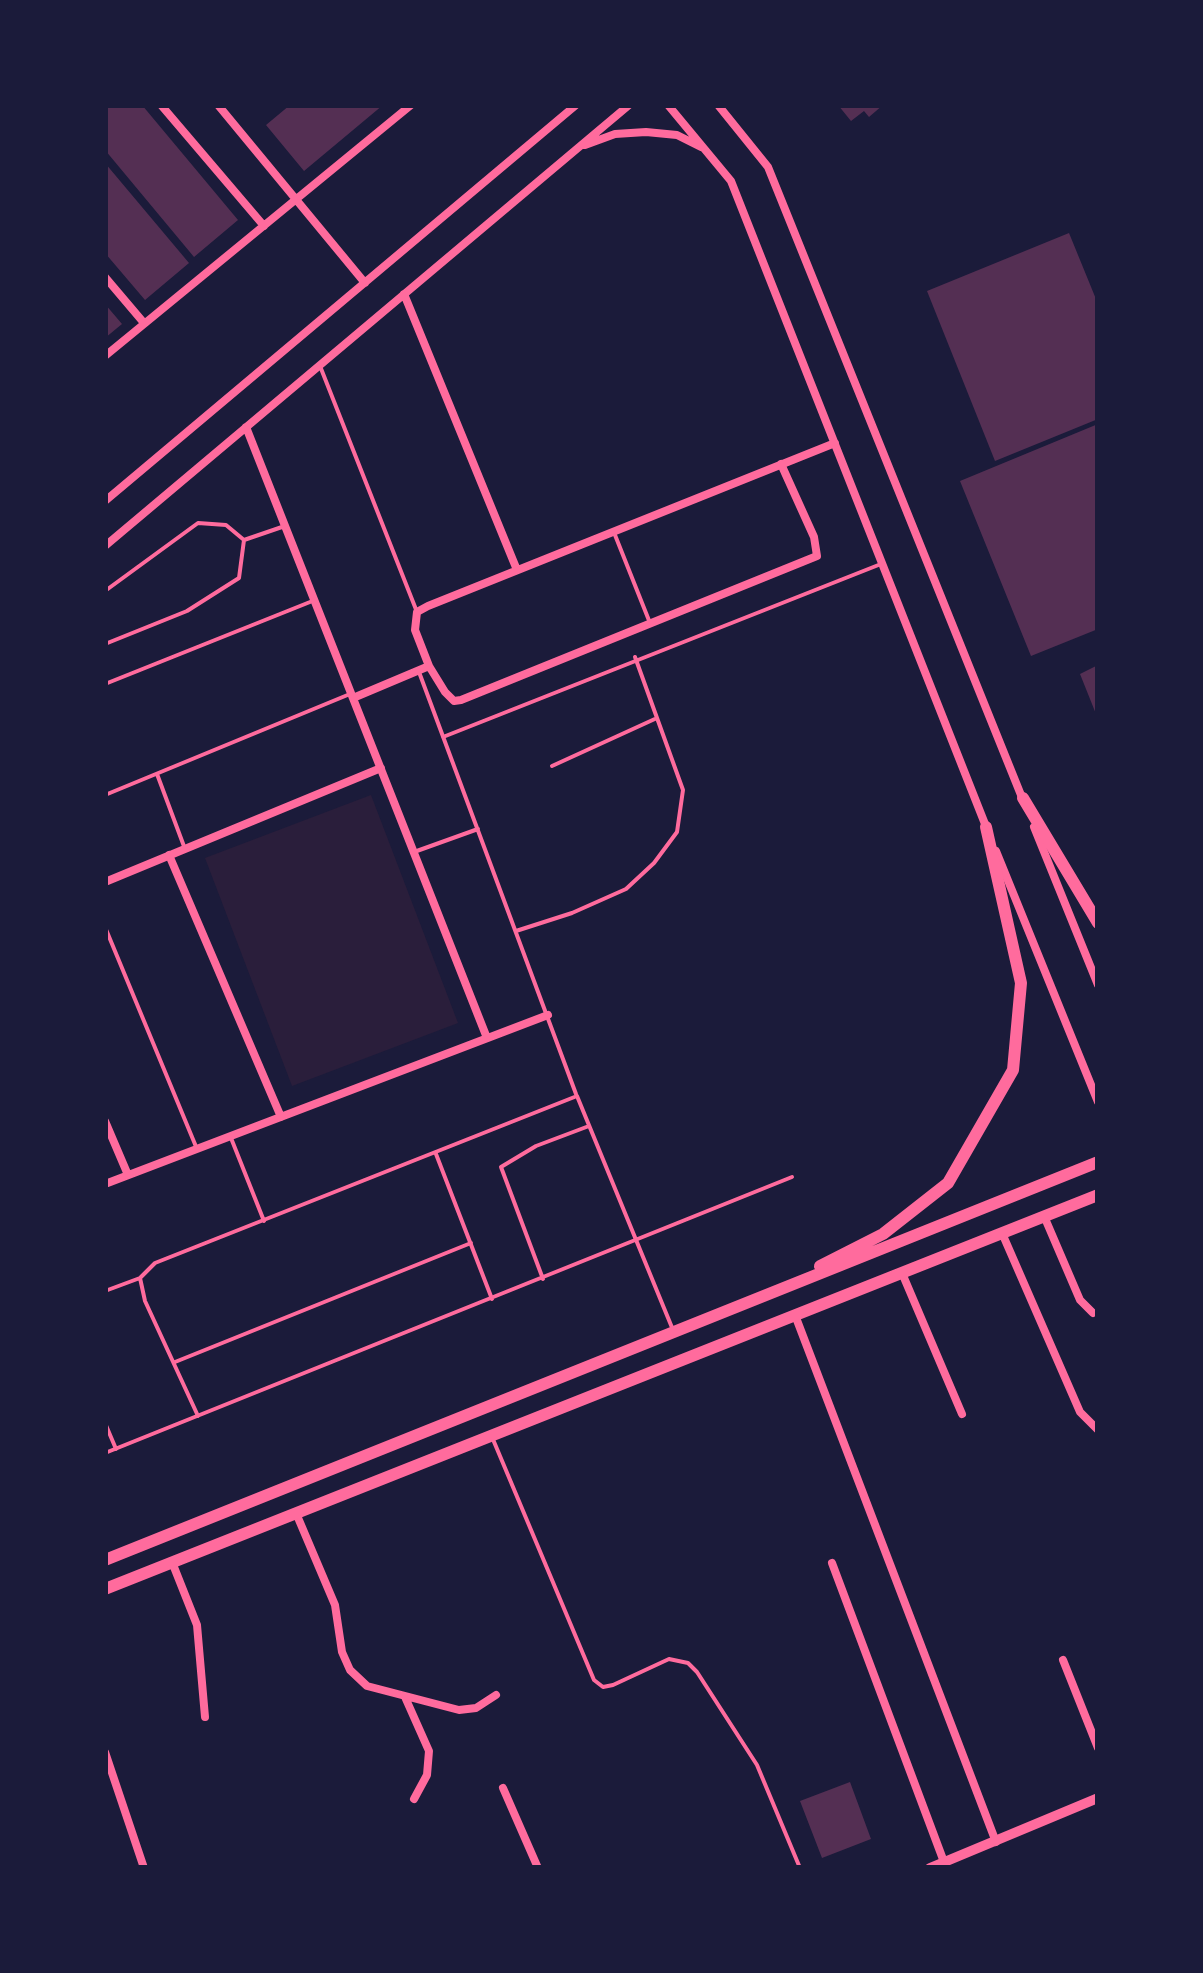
<!DOCTYPE html>
<style>
body{margin:0}
#map{position:relative;width:1203px;height:1973px;overflow:hidden;background:#1b1b3a;font-family:"IBM Plex Sans",sans-serif}
canvas{display:block}
.frame{position:absolute;inset:0;border:108px solid #1b1b3a;pointer-events:none}
</style>
<div id="map">
<canvas width="1203" height="1973"></canvas>
<div class="frame"></div>
</div>
<script>
const ctx = document.querySelector('canvas').getContext('2d');
ctx.lineJoin = 'round';
function fillPath(path, color) {
  ctx.fillStyle = color;
  ctx.fill(path, 'evenodd');
}
function toPath(rows) {
  const path = new Path2D();
  for (const r of rows) {
    path.moveTo(r[0], r[1]);
    for (let i = 2; i < r.length; i += 2) path.lineTo(r[i], r[i + 1]);
  }
  return path;
}
function stroke(path, color, width, dash) {
  ctx.strokeStyle = color;
  ctx.lineWidth = width;
  ctx.lineCap = dash ? 'butt' : 'round';
  ctx.setLineDash(dash || []);
  ctx.stroke(path);
}
fillPath(toPath([
 [371,795,458,1023,292,1086,205,858]
]), '#2a1e3b');
fillPath(toPath([
 [105,105,142,105,238,220,194,257,105,150],
 [290,105,383,105,304,171,266,125],
 [838,105,883,105,869,117,864,111,851,121],
 [105,163,189,263,145,300,105,253],
 [1069,233,1098,304,1098,419,995,461,927,291],
 [105,304,122,324,105,338],
 [1098,424,1098,629,1031,656,960,481],
 [1098,665,1098,719,1080,674],
 [850,1782,871,1839,822,1858,800,1801]
]), '#542f53');
stroke(toPath([
 [320,366,417,612],
 [615,535,650,623],
 [244,540,282,527],
 [105,591,198,523,226,525,244,540],
 [105,644,187,611,239,578,244,540],
 [419,672,576,1094],
 [105,684,315,600],
 [443,737,881,564],
 [552,766,657,718],
 [157,774,185,849],
 [105,795,350,694],
 [414,852,478,829],
 [105,927,197,1149],
 [516,931,572,913,626,889,654,863,677,832,683,790,635,657],
 [231,1138,264,1221],
 [436,1154,492,1299],
 [543,1279,501,1167,536,1146,589,1126],
 [105,1291,140,1278],
 [175,1362,471,1243],
 [198,1416,145,1301,140,1278,155,1263,577,1096,673,1330],
 [105,1423,116,1449],
 [492,1437,594,1680,603,1687,613,1685,669,1659,688,1663,697,1672,757,1765,800,1868],
 [105,1453,792,1177]
]), '#ff6b9d', 4);
stroke(toPath([
 [161,105,264,226],
 [218,105,365,283],
 [668,105,731,181,987,829],
 [718,105,768,167,1023,800],
 [585,145,615,134,646,132,677,135,701,147],
 [105,277,144,323],
 [404,294,517,570],
 [105,356,411,105],
 [246,427,487,1038],
 [105,501,576,105],
 [105,546,629,105],
 [429,666,445,692,454,701,461,700,817,556,814,537,781,464],
 [353,698,429,666,415,630,417,612,428,606,835,443],
 [1034,827,1098,985],
 [996,851,1098,1102],
 [169,855,281,1117],
 [105,882,381,768],
 [105,1121,128,1175],
 [105,1184,548,1015],
 [1044,1216,1080,1300,1093,1313],
 [1002,1233,1080,1412,1098,1430],
 [902,1273,962,1414],
 [795,1315,996,1842],
 [296,1513,335,1605,342,1652,350,1670,367,1686,459,1710,476,1708,496,1695],
 [172,1562,197,1625,205,1717],
 [832,1563,944,1862],
 [1063,1660,1098,1748],
 [405,1697,429,1751,427,1775,414,1799],
 [105,1752,144,1868],
 [503,1788,538,1868]
]), '#ff6b9d', 8);
stroke(toPath([
 [930,1868,1098,1798]
]), '#ff6b9d', 10);
stroke(toPath([
 [1023,798,1098,923],
 [820,1266,883,1234,948,1183,1013,1070,1021,983,986,827],
 [105,1560,1098,1162],
 [105,1589,1098,1195]
]), '#ff6b9d', 12);
</script>
